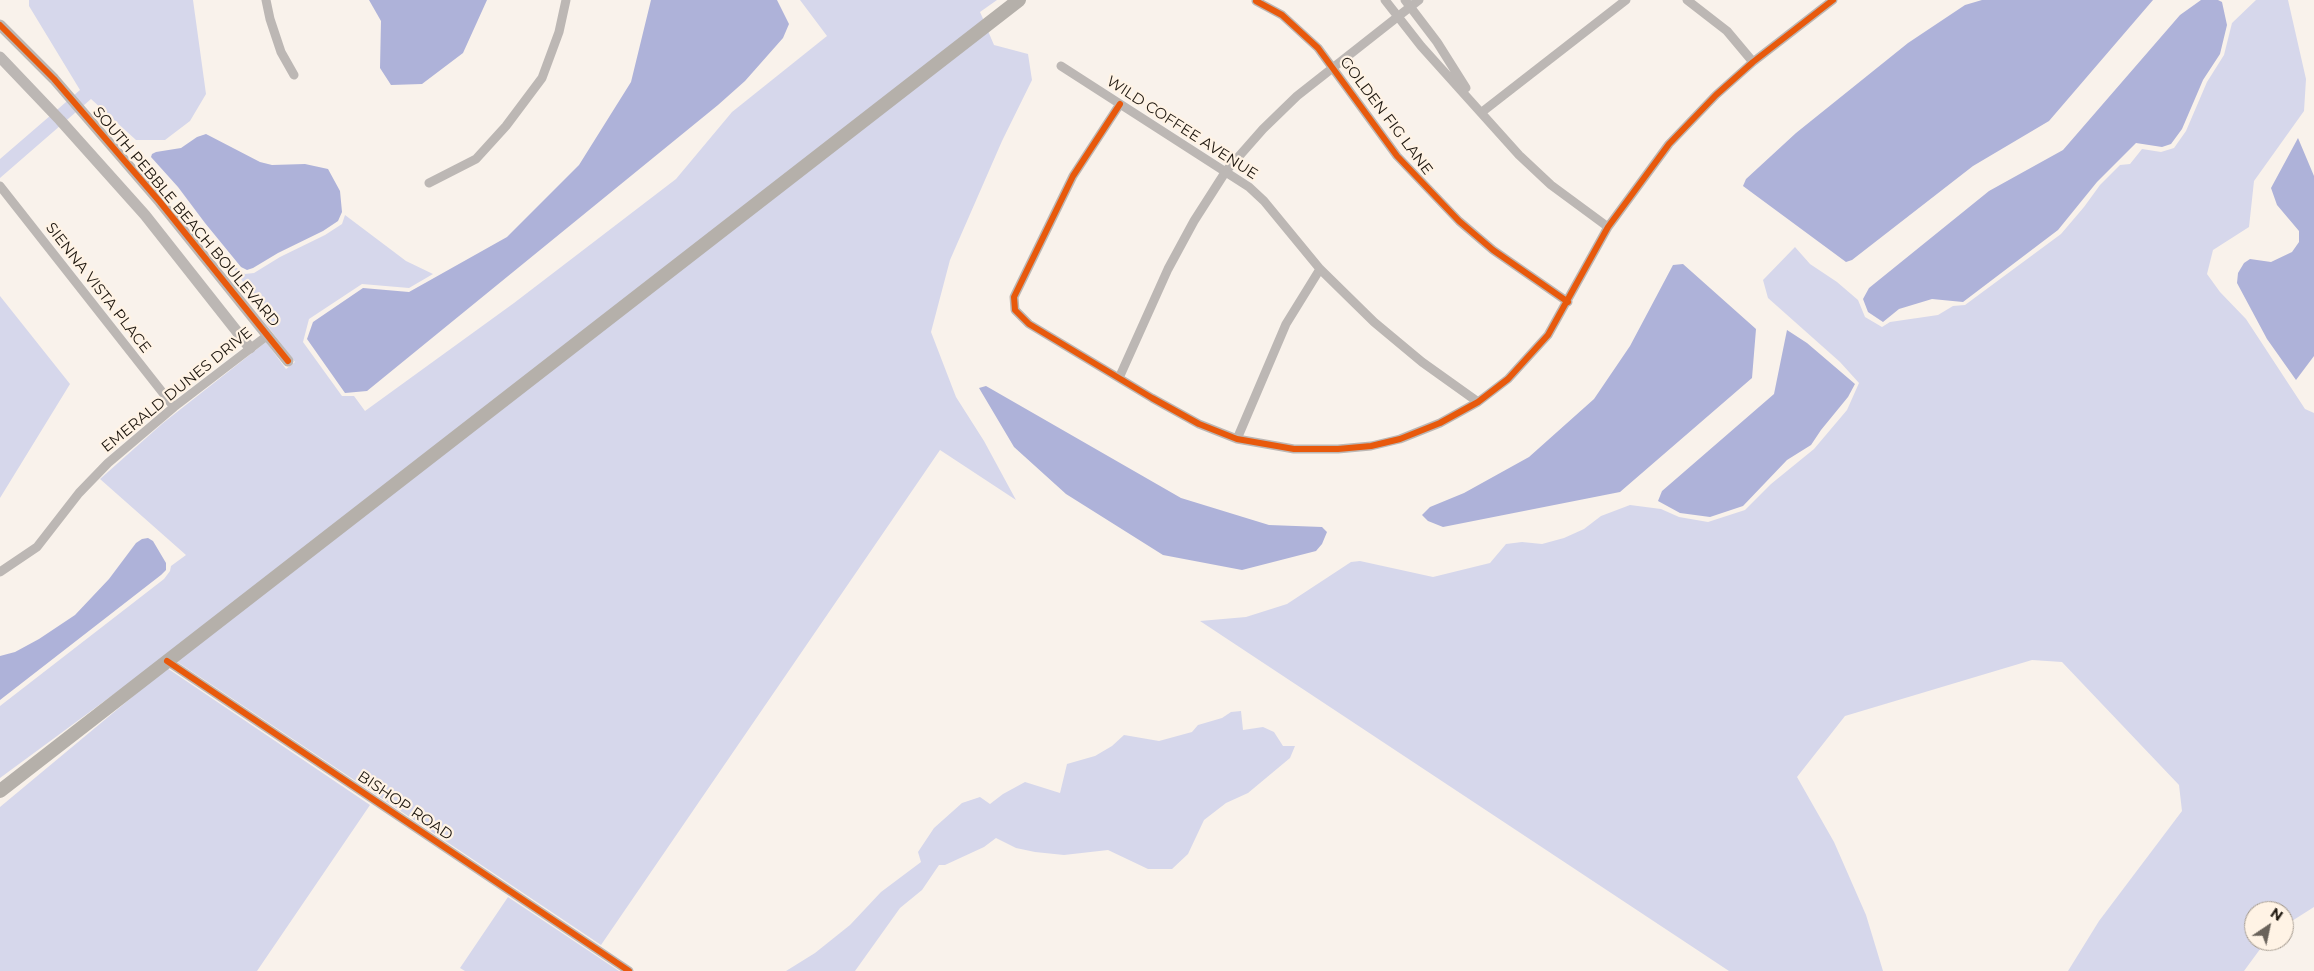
<!DOCTYPE html>
<style>
body{margin:0}
#map{position:relative;width:2314px;height:971px;overflow:hidden;background:#f9f2eb;font-family:Montserrat,sans-serif}
canvas{display:block}
.north{position:absolute;left:2244px;top:901px;width:50px;height:50px;box-sizing:border-box;background:#fff3e5;border:1px solid #a59b8f;border-radius:50%;rotate:34deg;font-size:14px;font-weight:700;line-height:20px;text-align:center;color:#1d160e}
.north::after{content:'';display:block;margin:auto;width:18px;height:22px;background:#6a635b;clip-path:polygon(50% 0,100% 100%,50% 72%,0 100%)}
</style>
<div id="map">
<canvas width="2314" height="971"></canvas>
<div class="north">N</div>
</div>
<script>
const ctx = document.querySelector('canvas').getContext('2d');
ctx.lineJoin = 'round';
function fillPath(path, color) {
  ctx.fillStyle = color;
  ctx.fill(path, 'evenodd');
}
function toPath(rows) {
  const path = new Path2D();
  for (const r of rows) {
    path.moveTo(r[0], r[1]);
    for (let i = 2; i < r.length; i += 2) path.lineTo(r[i], r[i + 1]);
  }
  return path;
}
function stroke(path, color, width, dash) {
  ctx.strokeStyle = color;
  ctx.lineWidth = width;
  ctx.lineCap = dash ? 'butt' : 'round';
  ctx.setLineDash(dash || []);
  ctx.stroke(path);
}
function drawText(font, color, halo, rows, align = 'center') {
  ctx.font = font + ' Montserrat,sans-serif';
  ctx.lineWidth = 4.5;
  ctx.setLineDash([]);
  ctx.textBaseline = 'middle';
  ctx.strokeStyle = halo;
  ctx.fillStyle = color;
  for (const [text, x, y, turn = 0] of rows) {
    ctx.save();
    ctx.translate(x, y);
    ctx.rotate((+turn || 0) * Math.PI / 180);
    ctx.textAlign = isNaN(turn) ? turn : align;
    if (halo) ctx.strokeText(text, 0, 0);
    ctx.fillText(text, 0, 0);
    ctx.restore();
  }
}
fillPath(toPath([
 [29,0,193,0,206,94,190,121,165,140,136,140,91,99,0,178,0,159,80,90,29,6],
 [800,0,997,0,980,12,984,21,163,658,0,778,0,706,164,579,170,571,171,566,186,555,100,479,163,423,266,342,286,369,295,362,263,320,267,317,230,263,245,274,254,273,280,257,325,235,342,224,345,215,406,261,433,274,409,288,362,284,309,319,303,342,342,396,354,396,365,411,514,303,676,179,732,112,827,36],
 [2256,0,2288,0,2306,79,2304,111,2254,181,2249,227,2213,250,2207,274,2220,292,2246,319,2305,409,2314,413,2314,907,2284,926,2284,911,2254,911,2254,941,2266,941,2244,971,2068,971,2099,921,2182,811,2179,785,2062,662,2032,660,1845,716,1797,777,1834,842,1866,915,1883,971,1729,971,1200,621,1246,617,1287,604,1351,562,1360,561,1433,577,1490,563,1506,544,1522,542,1542,544,1564,538,1584,529,1601,516,1630,505,1661,509,1679,517,1708,522,1745,510,1771,484,1814,449,1847,410,1859,383,1840,362,1768,298,1763,280,1795,247,1810,264,1837,282,1858,300,1865,317,1882,327,1890,322,1938,315,1953,306,1965,305,2061,234,2084,207,2100,185,2120,165,2130,164,2142,149,2161,152,2174,148,2186,131,2207,82,2224,55,2232,23],
 [988,31,994,45,1028,54,1032,80,1002,141,950,260,931,332,956,397,984,441,1016,500,940,450,601,945,176,661],
 [0,296,70,384,0,498],
 [167,668,370,805,257,971,0,971,0,807],
 [1241,711,1243,730,1263,727,1274,732,1283,746,1295,746,1290,758,1248,793,1226,803,1204,820,1188,854,1172,869,1148,869,1108,850,1064,855,1035,852,1016,848,996,838,984,847,945,865,939,865,922,890,900,908,855,971,786,971,815,953,850,925,881,892,921,862,918,852,934,828,962,803,980,797,990,804,1003,794,1025,782,1060,793,1067,764,1095,756,1112,746,1124,735,1159,741,1192,732,1198,725,1222,718,1231,712],
 [508,897,619,971,465,971,460,968]
]), '#d6d7eb');
fillPath(toPath([
 [369,0,487,0,463,53,422,84,391,85,380,68,381,21],
 [651,0,777,0,789,24,783,38,745,81,718,105,367,391,345,393,307,339,313,322,363,288,409,292,507,237,579,165,631,82],
 [1982,0,2153,0,2049,121,1973,166,1852,260,1846,262,1743,186,1746,179,1796,133,1908,43,1965,5],
 [2201,0,2218,0,2222,2,2227,25,2220,54,2203,80,2182,129,2171,144,2162,147,2136,143,2097,182,2058,230,1963,302,1932,299,1899,309,1883,322,1868,312,1863,299,1869,288,1989,191,2063,150,2180,15],
 [206,134,260,162,272,165,305,164,328,169,340,191,342,212,338,221,323,231,278,253,253,268,247,270,241,267,205,223,178,187,151,157,152,154,156,152,181,148,197,137],
 [2298,138,2314,176,2314,356,2296,380,2267,339,2237,283,2238,273,2244,263,2250,259,2271,262,2292,252,2299,242,2299,231,2277,205,2271,188],
 [1683,264,1756,329,1752,378,1620,492,1443,527,1428,521,1422,515,1430,507,1464,493,1529,457,1594,399,1630,346,1673,265],
 [1787,330,1807,343,1855,384,1848,397,1821,430,1811,445,1787,460,1743,506,1710,517,1680,513,1658,501,1662,491,1774,394],
 [986,386,1181,498,1269,525,1322,527,1327,532,1322,544,1316,551,1242,570,1163,555,1066,494,1014,447,979,388],
 [148,538,153,541,166,563,166,570,161,575,0,700,0,656,15,652,39,639,75,615,109,579,136,543,142,539]
]), '#aeb2d9');
stroke(toPath([
 [266,0,270,19,281,52,294,75],
 [1385,0,1421,46,1519,155,1551,185,1608,227],
 [1405,0,1437,42,1466,88],
 [1687,0,1727,31,1753,62],
 [1256,1,1282,15,1318,48,1397,156,1459,221,1493,250,1568,302],
 [1061,66,1249,187,1264,201,1320,269,1374,322,1422,362,1478,402],
 [1120,104,1073,176,1014,297,1015,310,1029,324,1152,398,1199,424,1237,439,1294,449,1338,449,1371,446,1400,439,1440,423,1478,402,1508,379,1548,335,1608,227,1669,144,1716,95,1753,62,1833,0],
 [1482,112,1626,0],
 [429,183,476,159,506,126,542,78,559,32,566,0],
 [0,186,174,407],
 [1119,378,1168,269,1194,221,1226,171,1263,129,1297,96,1419,0],
 [1237,439,1286,324,1320,269],
 [0,572,37,547,79,493,108,463,174,407,268,335],
 [167,661,629,971]
]), '#bcb7b4', 9);
stroke(toPath([
 [0,25,54,79,160,202,288,361],
 [0,57,60,120,145,215,250,348]
]), '#bcb7b4', 11);
stroke(toPath([
 [0,791,1019,0]
]), '#b5b0aa', 14);
stroke(toPath([
 [1256,1,1282,15,1318,48,1397,156,1459,221,1493,250,1568,302],
 [0,25,54,79,160,202,288,361],
 [1120,104,1073,176,1014,297,1015,310,1029,324,1152,398,1199,424,1237,439,1294,449,1338,449,1371,446,1400,439,1440,423,1478,402,1508,379,1548,335,1608,227,1669,144,1716,95,1753,62,1833,0],
 [167,661,629,971]
]), '#e8590c', 6);
drawText('15px', '#1d160e', '#fff3e5', [
 ["GOLDEN FIG LANE",1386,116,53],
 ["WILD COFFEE AVENUE",1182,128,33],
 ["SOUTH PEBBLE BEACH BOULEVARD",186,217,50],
 ["SIENNA VISTA PLACE",98,288,52],
 ["EMERALD DUNES DRIVE",177,390,-39],
 ["BISHOP ROAD",405,806,34]
]);
</script>
